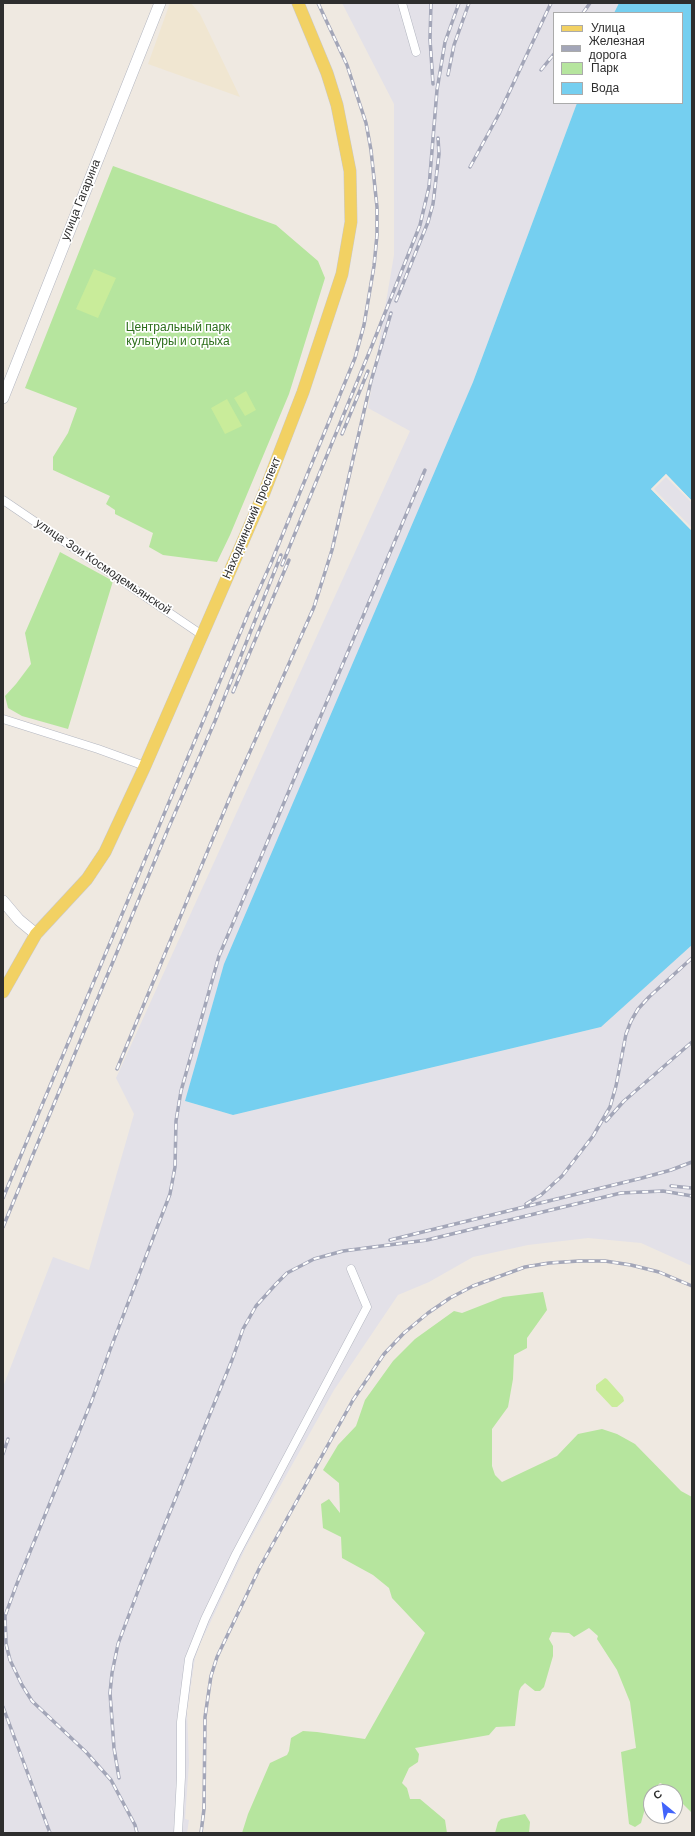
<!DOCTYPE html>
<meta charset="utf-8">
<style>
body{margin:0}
#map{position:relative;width:695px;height:1836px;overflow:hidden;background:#efe9e1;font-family:Arial,sans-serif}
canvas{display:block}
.frame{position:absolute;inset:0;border:4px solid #2e2e2e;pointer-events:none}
.legend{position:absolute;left:553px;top:12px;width:130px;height:92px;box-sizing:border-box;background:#fff;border:1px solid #ababab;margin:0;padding:5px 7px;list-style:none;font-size:12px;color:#2e2e2e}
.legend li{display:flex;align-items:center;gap:8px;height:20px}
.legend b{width:20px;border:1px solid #ababab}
.north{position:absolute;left:643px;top:1784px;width:40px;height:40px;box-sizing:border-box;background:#fff;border:1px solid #ababab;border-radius:50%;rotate:331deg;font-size:11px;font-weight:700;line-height:16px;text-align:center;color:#2e2e2e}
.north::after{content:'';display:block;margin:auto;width:14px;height:18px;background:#4264fb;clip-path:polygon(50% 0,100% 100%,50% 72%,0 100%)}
</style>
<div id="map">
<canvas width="695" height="1836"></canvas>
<div class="frame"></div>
<ul class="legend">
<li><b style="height:5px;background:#f2d163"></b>Улица</li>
<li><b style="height:5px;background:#a3a6b8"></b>Железная дорога</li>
<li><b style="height:11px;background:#b6e59e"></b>Парк</li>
<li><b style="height:11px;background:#75cff0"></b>Вода</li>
</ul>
<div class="north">С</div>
</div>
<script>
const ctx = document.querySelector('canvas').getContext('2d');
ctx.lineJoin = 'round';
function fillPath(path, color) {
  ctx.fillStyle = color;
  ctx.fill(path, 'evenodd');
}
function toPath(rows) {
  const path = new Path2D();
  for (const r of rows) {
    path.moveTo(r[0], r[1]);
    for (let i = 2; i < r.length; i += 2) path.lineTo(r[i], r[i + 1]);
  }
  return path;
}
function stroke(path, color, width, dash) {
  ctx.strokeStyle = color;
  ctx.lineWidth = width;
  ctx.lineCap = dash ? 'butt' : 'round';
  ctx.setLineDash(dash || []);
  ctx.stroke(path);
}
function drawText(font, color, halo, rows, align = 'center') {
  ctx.font = font + ' Arial,sans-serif';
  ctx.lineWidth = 3.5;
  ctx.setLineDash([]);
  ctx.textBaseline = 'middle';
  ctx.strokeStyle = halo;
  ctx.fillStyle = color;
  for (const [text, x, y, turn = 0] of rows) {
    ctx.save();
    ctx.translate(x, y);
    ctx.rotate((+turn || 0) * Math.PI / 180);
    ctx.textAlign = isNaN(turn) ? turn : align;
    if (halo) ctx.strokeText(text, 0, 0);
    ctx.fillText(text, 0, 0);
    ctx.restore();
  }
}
fillPath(toPath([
 [342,3,619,3,614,13,554,13,554,103,577,103,473,382,185,1101,233,1115,601,1027,692,945,692,1266,641,1243,588,1238,528,1245,473,1257,429,1282,398,1295,334,1390,246,1547,201,1642,195,1658,187,1711,189,1763,185,1819,189,1820,187,1833,3,1833,3,1387,53,1257,89,1270,134,1114,116,1078,410,431,368,408,394,255,394,104],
 [666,474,692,501,692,531,651,489]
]), '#e3e1e8');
fillPath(toPath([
 [170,3,191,3,200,14,240,97,148,64]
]), '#f0e6d1');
fillPath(toPath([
 [113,166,276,225,318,261,325,278,289,394,230,535,217,562,163,555,149,547,153,533,115,514,115,510,106,504,110,496,53,470,53,457,68,433,77,408,25,388],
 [60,552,113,581,68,729,22,716,8,708,5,696,16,684,31,664,25,633],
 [543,1292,547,1310,527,1338,527,1348,514,1355,513,1379,508,1407,492,1429,492,1466,495,1475,502,1482,557,1456,578,1434,602,1429,617,1434,635,1444,681,1491,692,1497,692,1813,675,1796,675,1792,671,1792,665,1785,660,1783,649,1794,641,1823,635,1827,629,1824,621,1752,636,1748,630,1702,617,1670,597,1639,598,1636,589,1628,574,1637,569,1633,552,1632,549,1639,553,1646,553,1656,544,1687,540,1691,535,1691,525,1683,521,1687,519,1691,515,1726,496,1727,489,1735,415,1748,419,1754,418,1762,409,1768,402,1783,407,1788,410,1799,420,1799,445,1820,447,1833,242,1833,248,1814,270,1763,287,1755,289,1751,291,1738,303,1731,317,1732,365,1739,425,1633,392,1598,389,1588,373,1575,342,1558,341,1537,323,1528,321,1504,329,1499,340,1513,339,1483,323,1470,338,1445,356,1426,365,1400,393,1361,415,1339,454,1311,462,1313,503,1297],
 [525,1814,530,1822,529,1833,495,1833,498,1822,501,1819]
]), '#b6e59e');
fillPath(toPath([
 [94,269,116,278,98,318,76,309],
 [246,391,256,410,245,416,234,398],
 [227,399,242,426,225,434,211,408],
 [605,1378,607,1379,623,1397,624,1401,617,1407,612,1407,596,1390,596,1385]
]), '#c9ec9a');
fillPath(toPath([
 [619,3,692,3,692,501,666,474,651,489,692,531,692,945,601,1027,233,1115,185,1101,224,964,473,382,577,103,682,103,682,13,614,13]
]), '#75cff0');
fillPath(toPath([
 [666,474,692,501,692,503,666,477,654,489,692,528,692,531,651,489]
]), '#efe9e1');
const street = toPath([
 [402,3,416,52],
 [3,500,202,635],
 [3,719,98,749,145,766],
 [178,1833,181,1777,181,1722,189,1659,205,1619,236,1554,367,1307,351,1269]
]);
const secondary = toPath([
 [3,398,160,3],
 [3,901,19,920,36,934]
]);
const primary = toPath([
 [3,992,36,934,87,879,105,852,145,766,264,493,303,392,342,274,351,222,350,171,337,105,327,73,298,3]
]);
stroke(street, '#b4b7c1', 9);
stroke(secondary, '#b4b7c1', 12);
stroke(primary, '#c9c9c9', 13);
stroke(street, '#fff', 8);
stroke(secondary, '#fff', 11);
stroke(primary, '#f2d163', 12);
const rail = toPath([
 [431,3,430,39,433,84],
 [583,13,590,3],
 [541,70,554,54],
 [448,75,454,45,469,3],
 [470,167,499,114,551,3],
 [396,301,428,222,433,204,439,154,438,138],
 [342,434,368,371],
 [282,565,373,343,420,225,429,187,437,90,445,42,459,3],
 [233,692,289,560],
 [117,1069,233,790,314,607,332,550,371,381,391,313],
 [606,1121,624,1101,692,1042],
 [671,1186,692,1188],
 [3,1198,248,614,271,563,355,358,364,325,374,266,377,235,377,207,371,150,366,123,347,65,318,3],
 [526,1204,541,1195,562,1176,593,1136,610,1107,616,1086,626,1034,631,1021,638,1009,649,997,692,958],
 [3,1227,168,829,215,721,281,555],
 [390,1240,642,1178,671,1170,692,1162],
 [3,1454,8,1439],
 [3,1707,50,1833],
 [119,1778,114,1748,110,1693,112,1673,118,1644,141,1583,232,1360,243,1329,256,1306,276,1284,287,1273,314,1259,343,1251,427,1240,621,1193,663,1191,692,1196],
 [137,1833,135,1825,111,1780,86,1752,32,1701,22,1685,10,1660,6,1644,5,1616,16,1586,92,1400,110,1350,170,1194,175,1167,176,1121,181,1091,219,956,425,470],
 [201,1833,204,1809,205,1717,211,1676,217,1657,260,1567,353,1400,384,1354,404,1333,428,1313,450,1298,473,1286,525,1267,549,1263,579,1261,605,1261,631,1265,659,1272,692,1286]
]);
stroke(rail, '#a3a6b8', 3.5);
stroke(rail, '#fff', 2, [6]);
drawText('12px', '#2e2e2e', '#fff', [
 ["улица Гагарина",81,200,-68],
 ["Находкинский проспект",252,518,-67],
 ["улица Зои Космодемьянской",103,567,34]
]);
drawText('12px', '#2c6e1b', '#fff', [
 ["Центральный парк",178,328],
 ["культуры и отдыха",178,342]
]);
</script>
